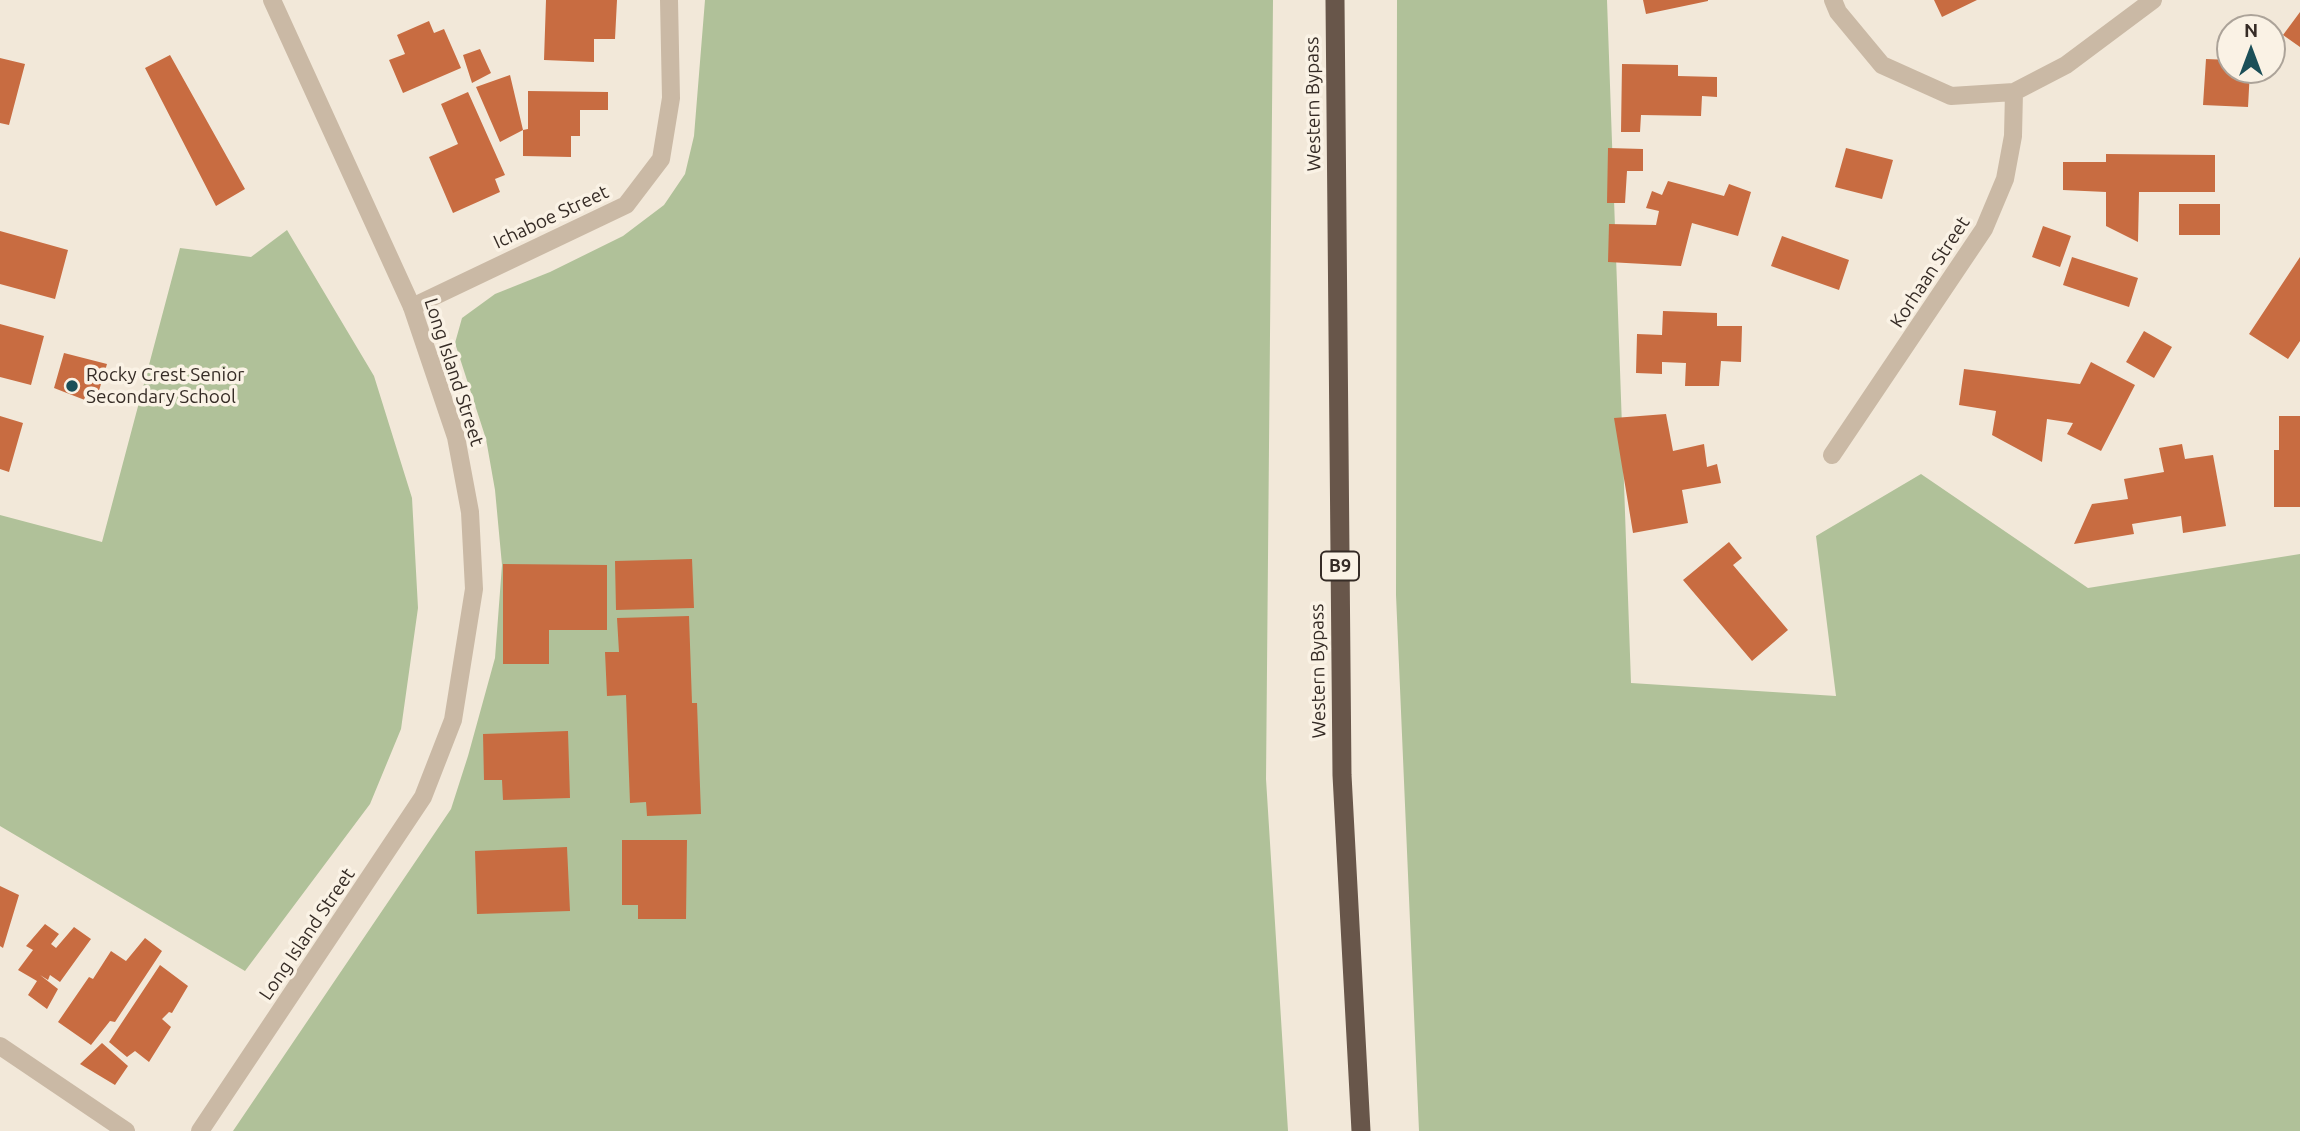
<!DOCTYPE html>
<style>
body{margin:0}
#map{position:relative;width:2300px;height:1131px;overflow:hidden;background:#f2e8d9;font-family:Ubuntu,sans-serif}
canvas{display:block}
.north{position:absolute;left:2216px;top:14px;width:70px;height:70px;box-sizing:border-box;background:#faf2e5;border:2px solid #aca399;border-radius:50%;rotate:0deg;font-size:19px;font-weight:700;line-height:28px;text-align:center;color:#362c26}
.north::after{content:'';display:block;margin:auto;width:24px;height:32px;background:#1b4f58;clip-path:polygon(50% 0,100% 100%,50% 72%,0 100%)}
</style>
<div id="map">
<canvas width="2300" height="1131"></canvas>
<div class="north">N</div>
</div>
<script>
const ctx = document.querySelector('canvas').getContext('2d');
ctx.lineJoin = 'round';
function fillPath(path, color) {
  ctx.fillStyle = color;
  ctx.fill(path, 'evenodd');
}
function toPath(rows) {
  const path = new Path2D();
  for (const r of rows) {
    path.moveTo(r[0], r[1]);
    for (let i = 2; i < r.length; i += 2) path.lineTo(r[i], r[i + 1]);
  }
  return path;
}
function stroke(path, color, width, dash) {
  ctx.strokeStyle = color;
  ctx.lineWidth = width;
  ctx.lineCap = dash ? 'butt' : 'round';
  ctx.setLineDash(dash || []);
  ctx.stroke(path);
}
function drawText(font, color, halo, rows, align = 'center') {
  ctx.font = font + ' Ubuntu,sans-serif';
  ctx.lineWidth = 7;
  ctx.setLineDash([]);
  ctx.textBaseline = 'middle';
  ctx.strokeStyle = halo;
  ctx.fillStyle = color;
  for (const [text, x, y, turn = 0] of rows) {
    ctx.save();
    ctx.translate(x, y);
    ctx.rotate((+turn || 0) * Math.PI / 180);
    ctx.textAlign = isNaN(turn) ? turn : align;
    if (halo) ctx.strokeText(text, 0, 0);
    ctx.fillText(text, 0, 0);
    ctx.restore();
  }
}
fillPath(toPath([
 [705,0,1273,0,1266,779,1288,1131,233,1131,451,809,468,756,495,658,502,565,495,490,486,439,455,343,462,318,495,294,550,272,623,236,664,205,685,174,694,136],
 [1397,0,1607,0,1631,683,1836,696,1816,536,1921,474,2088,588,2300,554,2300,1131,1419,1131,1396,595],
 [287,230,374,376,412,498,418,608,401,729,370,804,245,971,0,826,0,515,102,542,180,248,251,257]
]), '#b0c199');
fillPath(toPath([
 [546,0,617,0,615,39,594,39,594,62,544,60],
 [1643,0,1708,0,1708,1,1646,14],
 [1934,0,1977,0,1942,17],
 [2300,12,2300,47,2283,35],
 [429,21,434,33,444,29,461,68,403,93,389,60,405,54,397,35],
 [480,49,491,73,472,83,463,55],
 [170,55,245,189,216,206,145,68],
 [0,58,25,64,9,125,0,123],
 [2206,59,2230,60,2230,70,2250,70,2248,107,2203,105],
 [1622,64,1678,65,1678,76,1717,77,1717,97,1702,96,1701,116,1641,115,1640,132,1621,132],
 [510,75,523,130,500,142,476,87],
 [528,91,608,92,608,110,580,110,580,136,571,136,571,157,523,156,523,130,528,129],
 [468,92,505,175,495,179,500,192,453,213,429,157,458,144,441,104],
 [1608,148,1643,149,1643,171,1627,171,1625,203,1607,203],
 [1846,148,1893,160,1882,199,1835,187],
 [2106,154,2215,155,2215,192,2139,192,2138,242,2106,226,2106,192,2063,190,2063,162,2106,162],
 [1668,181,1724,196,1729,184,1751,192,1738,236,1692,223,1681,266,1608,262,1609,224,1656,225,1659,211,1646,208,1652,191,1662,195],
 [2179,204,2220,204,2220,235,2179,235],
 [2043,226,2071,236,2060,267,2032,257],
 [0,231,68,250,55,299,0,284],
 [1782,236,1849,260,1839,290,1771,266],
 [2072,257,2138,278,2129,307,2063,285],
 [2300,257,2300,341,2288,359,2249,334],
 [1663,311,1717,313,1717,326,1742,326,1741,362,1721,361,1719,386,1685,386,1686,363,1662,362,1662,374,1636,373,1637,334,1662,335],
 [0,324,44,336,31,385,0,377],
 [2144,331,2172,347,2154,378,2126,362],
 [64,353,107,364,95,404,54,388],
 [2091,362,2135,385,2101,451,2067,434,2073,423,2047,419,2042,462,1992,435,1996,411,1959,405,1964,369,2080,384],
 [1666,414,1673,451,1704,444,1707,467,1717,464,1721,483,1682,490,1688,523,1633,533,1614,418],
 [0,416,23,423,9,472,0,469],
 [2279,416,2300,416,2300,507,2274,507,2274,450,2279,450],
 [2182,444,2185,459,2213,455,2226,526,2183,533,2181,516,2132,524,2134,534,2074,544,2092,504,2128,499,2124,479,2164,472,2159,448],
 [1729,542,1742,558,1733,565,1788,630,1752,661,1683,580],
 [692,559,694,608,616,610,615,561],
 [503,564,607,565,607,630,549,630,549,664,503,664],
 [689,616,692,703,697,703,701,814,647,816,646,802,630,803,626,695,607,696,605,652,619,652,617,618],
 [568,731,570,798,503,800,502,780,484,780,483,734],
 [622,840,687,840,686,919,638,919,638,905,622,905],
 [567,847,570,911,477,914,475,851],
 [0,886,19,895,3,948,0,946],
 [45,924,59,934,51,944,56,948,74,927,91,939,60,982,50,975,48,980,40,975,58,989,47,1009,28,995,37,981,18,970,33,950,26,946],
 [145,938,162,951,115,1022,110,1021,91,1045,58,1022,89,977,93,979,111,951,126,961],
 [160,965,188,986,172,1013,169,1012,162,1019,171,1027,149,1062,135,1051,127,1057,109,1042],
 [102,1043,128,1066,115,1085,80,1064]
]), '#c86c41');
stroke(toPath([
 [1833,0,1838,12,1882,65,1951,96,2014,92,2066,65,2153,0],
 [412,307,626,205,661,159,671,98,669,0],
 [1832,455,1984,229,2005,179,2013,136,2014,92],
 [0,1046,126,1131]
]), '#cab9a5', 18);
stroke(toPath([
 [200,1131,423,797,453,720,474,589,470,512,456,437,412,307,272,0]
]), '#cab9a5', 18);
stroke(toPath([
 [1335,0,1342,775,1361,1131]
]), '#68564a', 19);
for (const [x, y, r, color] of [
 [72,386,7,"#1b4f58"]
]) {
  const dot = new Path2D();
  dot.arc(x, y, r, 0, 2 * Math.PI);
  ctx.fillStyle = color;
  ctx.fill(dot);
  stroke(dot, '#faf2e5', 2.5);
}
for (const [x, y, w] of [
 [1340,566,38]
]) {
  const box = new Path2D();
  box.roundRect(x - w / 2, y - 14.5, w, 29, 5);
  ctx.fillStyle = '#faf2e5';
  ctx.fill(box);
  stroke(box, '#362c26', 2);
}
drawText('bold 18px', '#362c26', null, [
 ["B9",1340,566]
]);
drawText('19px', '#362c26', '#faf2e5', [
 ["Western Bypass",1313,104,-91],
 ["Ichaboe Street",551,217,-25],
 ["Korhaan Street",1930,272,-57],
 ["Long Island Street",454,372,72],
 ["Western Bypass",1318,671,-91],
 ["Long Island Street",307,934,-56]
]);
drawText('19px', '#362c26', '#faf2e5', [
 ["Rocky Crest Senior",86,375],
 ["Secondary School",86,397]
], 'left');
</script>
